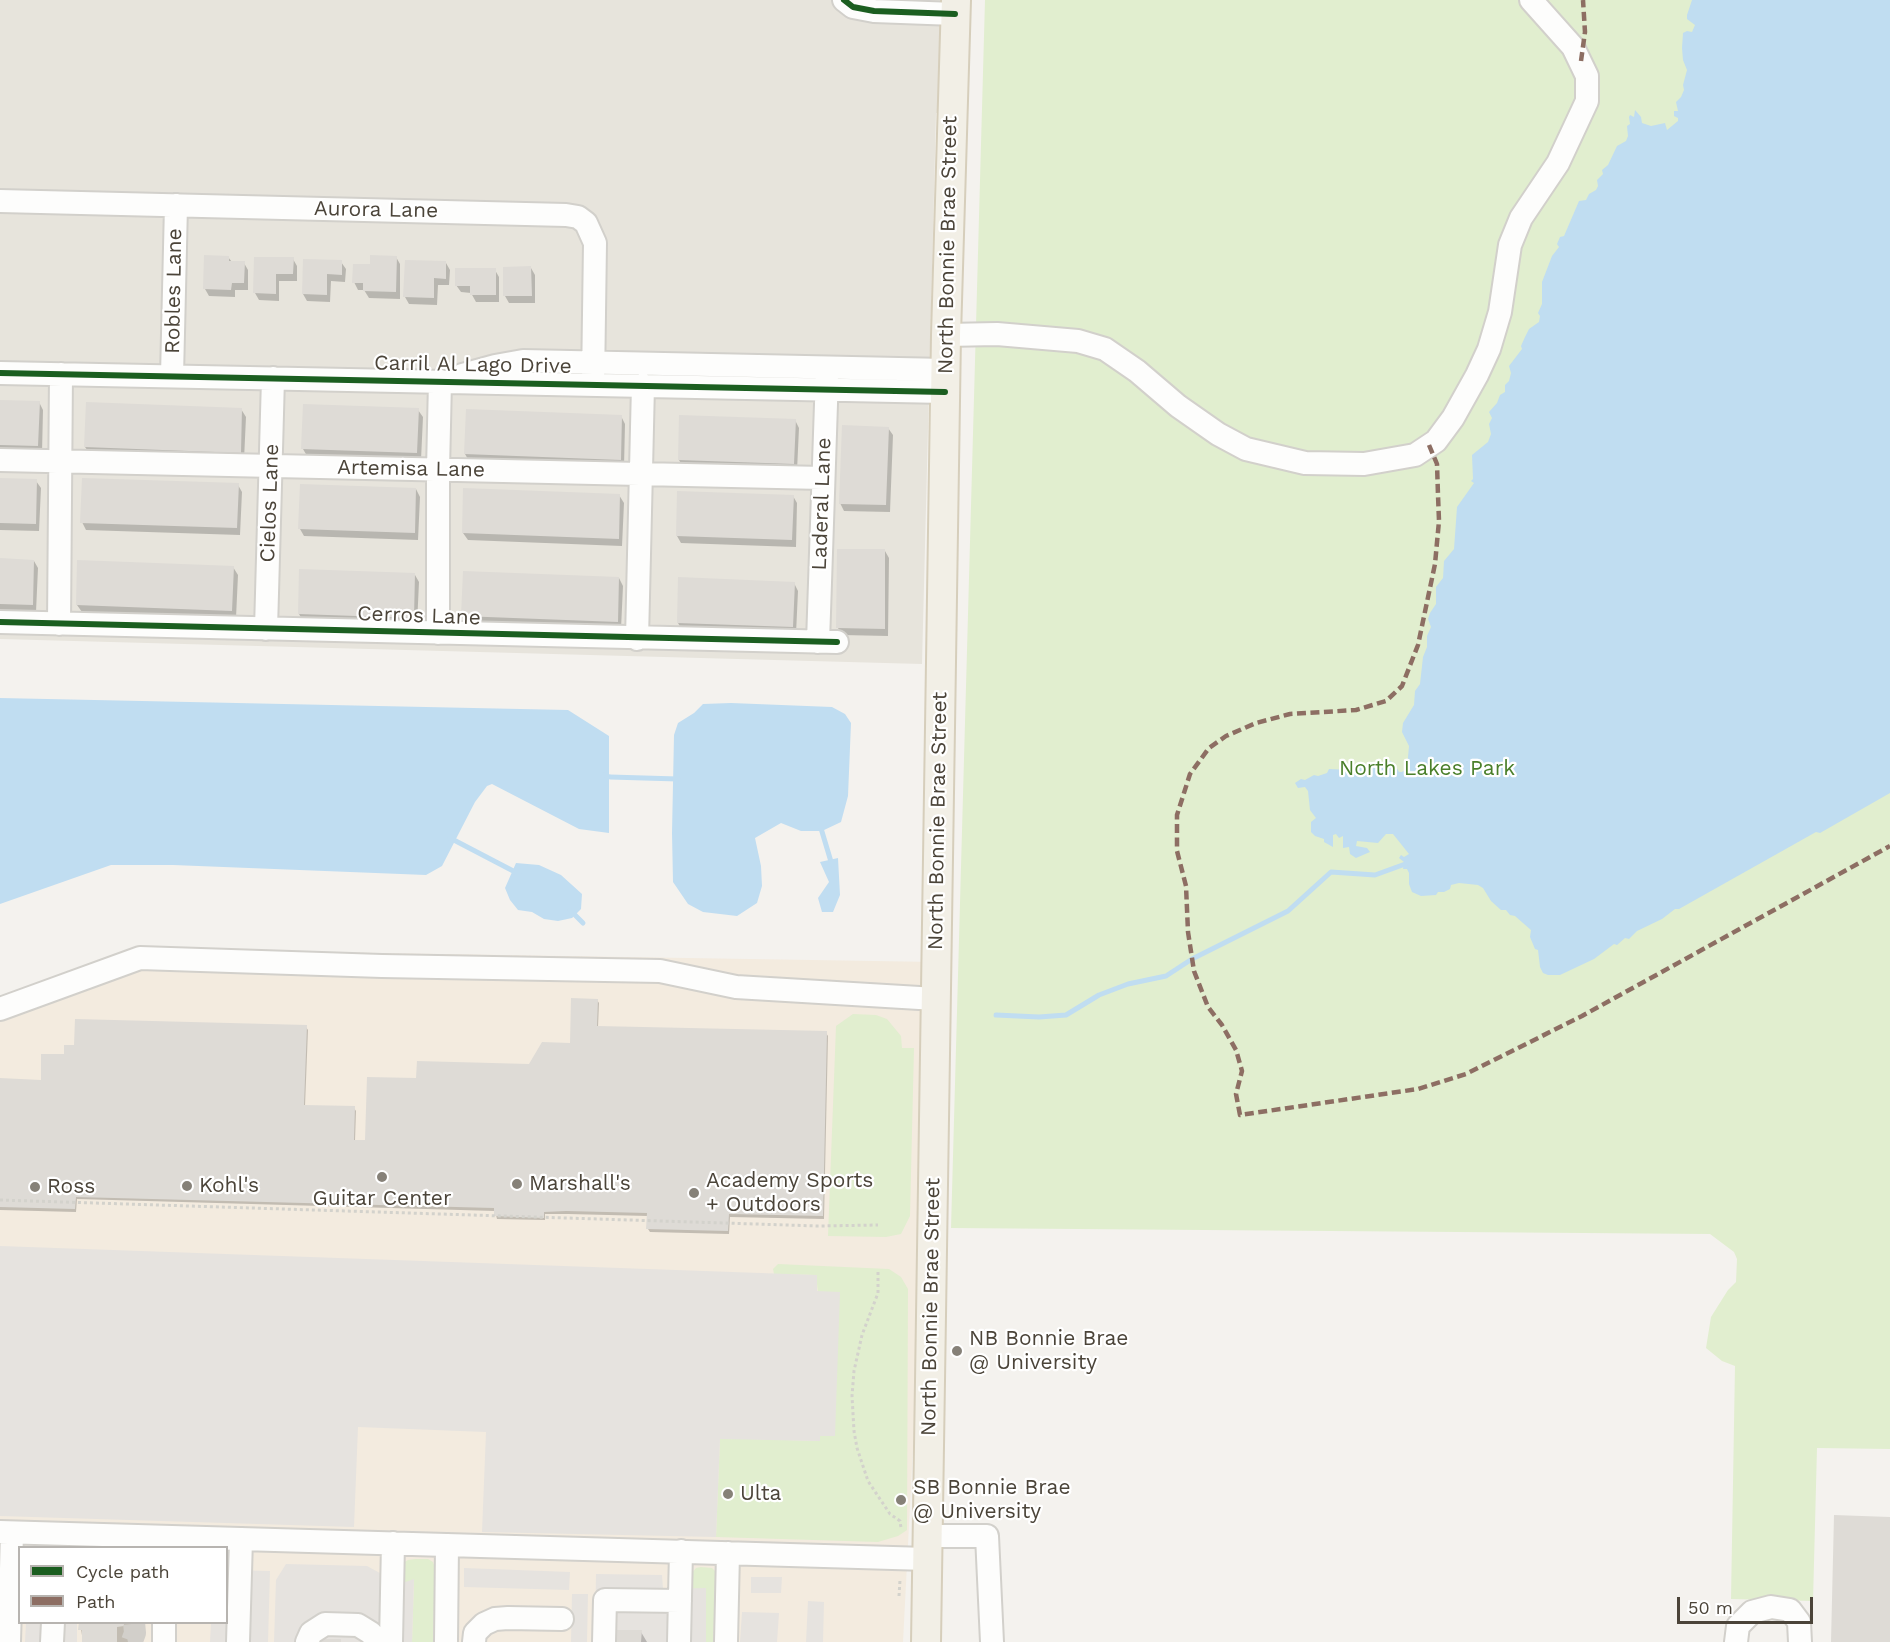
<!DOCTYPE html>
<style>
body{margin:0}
#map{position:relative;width:1890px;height:1642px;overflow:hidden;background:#f4f2ee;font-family:"Work Sans",sans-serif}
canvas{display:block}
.legend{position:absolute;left:18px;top:1546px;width:210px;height:78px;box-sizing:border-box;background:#fff;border:2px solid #b7b4b0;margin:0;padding:8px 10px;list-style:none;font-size:18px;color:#4b4439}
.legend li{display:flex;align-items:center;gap:12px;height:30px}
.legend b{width:30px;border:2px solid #b7b4b0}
.scale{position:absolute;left:1677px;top:1597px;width:136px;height:27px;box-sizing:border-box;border:3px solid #4b4439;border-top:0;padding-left:8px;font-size:18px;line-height:21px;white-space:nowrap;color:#4b4439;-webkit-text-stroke:4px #fff;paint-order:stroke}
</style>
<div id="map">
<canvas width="1890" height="1642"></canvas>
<ul class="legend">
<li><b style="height:8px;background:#1b5e20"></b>Cycle path</li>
<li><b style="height:8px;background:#8d6e63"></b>Path</li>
</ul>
<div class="scale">50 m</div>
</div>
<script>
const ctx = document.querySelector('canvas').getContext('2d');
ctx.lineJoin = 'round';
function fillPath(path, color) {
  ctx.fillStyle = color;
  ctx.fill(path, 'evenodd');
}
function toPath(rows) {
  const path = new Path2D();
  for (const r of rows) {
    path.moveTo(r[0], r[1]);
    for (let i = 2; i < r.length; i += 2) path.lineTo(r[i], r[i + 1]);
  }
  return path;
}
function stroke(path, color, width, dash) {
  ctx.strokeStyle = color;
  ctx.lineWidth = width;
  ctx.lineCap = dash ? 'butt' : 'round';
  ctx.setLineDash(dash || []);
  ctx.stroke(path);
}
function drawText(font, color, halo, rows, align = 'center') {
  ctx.font = font + ' "Work Sans",sans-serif';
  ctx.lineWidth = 4.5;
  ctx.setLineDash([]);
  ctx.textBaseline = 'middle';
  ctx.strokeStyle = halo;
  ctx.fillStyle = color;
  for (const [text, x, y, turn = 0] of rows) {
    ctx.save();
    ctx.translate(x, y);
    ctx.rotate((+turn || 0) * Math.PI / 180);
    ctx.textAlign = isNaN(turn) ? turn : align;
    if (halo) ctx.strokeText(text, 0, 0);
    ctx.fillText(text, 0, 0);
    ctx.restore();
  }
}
fillPath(toPath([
 [0,0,956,0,951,113,936,113,922,664,0,639]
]), '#e7e4dc');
fillPath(toPath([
 [130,949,936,962,936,999,903,1642,0,1642,0,1000],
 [20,1548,226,1548,226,1622,20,1622]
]), '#f3ebdf');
fillPath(toPath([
 [985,0,1890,0,1890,1449,1817,1448,1813,1601,1731,1599,1735,1366,1722,1361,1706,1348,1711,1317,1728,1290,1736,1282,1737,1259,1734,1252,1710,1234,951,1228],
 [853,1014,876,1015,887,1019,901,1036,902,1048,914,1048,910,1216,901,1234,886,1237,828,1236,836,1026],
 [778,1264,889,1269,901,1277,908,1289,907,1530,898,1536,878,1542,716,1537,720,1438,819,1441,820,1436,834,1436,816,1275,774,1274,773,1269],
 [415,1559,428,1559,433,1562,435,1568,433,1642,412,1642,414,1580,400,1584,401,1564,408,1560],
 [701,1567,712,1568,716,1572,713,1642,704,1642,692,1588,692,1573,696,1568]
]), '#e1eecf');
fillPath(toPath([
 [0,1246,817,1275,817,1291,840,1292,835,1436,820,1436,820,1441,720,1439,716,1537,482,1532,486,1432,358,1427,354,1527,0,1516],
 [286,1564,367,1566,400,1584,414,1579,412,1642,274,1642,276,1580],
 [464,1568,570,1572,569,1590,464,1587],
 [227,1570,270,1571,268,1642,210,1642,211,1623,226,1622],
 [596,1574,662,1575,663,1589,706,1588,706,1642,595,1642],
 [751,1577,782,1577,781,1593,751,1593],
 [572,1594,588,1594,587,1642,571,1642],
 [808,1601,824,1602,823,1642,806,1642],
 [742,1612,779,1613,777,1642,740,1642],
 [26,1623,77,1623,77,1642,25,1642]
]), '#e6e3df');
fillPath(toPath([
 [1692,0,1890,0,1890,793,1820,833,1816,832,1679,909,1675,909,1662,919,1637,931,1629,939,1625,938,1617,945,1614,944,1594,959,1560,975,1548,975,1543,973,1540,967,1538,950,1535,949,1530,937,1531,930,1515,916,1510,915,1506,910,1501,910,1491,901,1483,888,1478,885,1459,883,1451,885,1450,889,1444,892,1438,892,1436,895,1421,896,1412,892,1409,884,1409,873,1407,869,1403,869,1404,862,1399,858,1401,855,1404,857,1409,854,1393,834,1386,834,1378,843,1357,841,1356,846,1367,848,1370,852,1356,858,1350,854,1349,847,1343,848,1343,836,1339,838,1336,834,1333,835,1333,847,1324,842,1324,839,1315,836,1311,832,1311,822,1316,818,1310,810,1308,791,1305,787,1298,788,1295,783,1301,779,1305,780,1314,775,1318,776,1327,773,1329,769,1351,770,1356,765,1375,765,1377,768,1388,760,1394,763,1399,772,1402,772,1407,768,1409,746,1402,732,1403,723,1414,705,1415,691,1420,684,1423,657,1427,647,1427,636,1431,627,1428,619,1430,613,1436,604,1436,587,1443,578,1444,561,1454,549,1457,507,1474,483,1471,481,1473,479,1472,455,1488,442,1491,434,1489,424,1492,418,1489,412,1497,403,1500,395,1505,392,1505,385,1509,381,1511,373,1509,366,1522,349,1521,346,1525,337,1529,329,1539,322,1540,316,1538,313,1542,304,1542,282,1552,256,1559,247,1557,244,1560,237,1564,236,1579,201,1586,200,1589,194,1596,190,1598,186,1597,180,1603,174,1602,170,1608,165,1617,146,1626,141,1628,136,1627,126,1630,124,1629,117,1630,115,1634,117,1635,110,1641,117,1642,123,1651,126,1665,123,1667,130,1678,121,1678,118,1674,116,1674,111,1678,111,1676,102,1681,97,1684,90,1683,85,1687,70,1683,60,1682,48,1683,33,1687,31,1692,32,1695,25,1687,19,1687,15],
 [0,698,568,710,609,736,609,833,579,829,492,784,487,786,475,802,442,866,426,875,173,865,111,865,0,904],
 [731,703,832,707,845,714,851,723,848,796,841,822,822,831,801,831,781,823,755,838,761,866,762,886,757,903,737,916,703,912,688,904,673,882,672,833,674,735,678,723,694,713,703,704],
 [838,858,840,895,833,912,822,912,818,898,829,882,820,862],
 [516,863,539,865,561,875,582,894,581,909,572,918,558,921,544,919,532,912,518,910,510,900,505,888]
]), '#c0ddf1');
fillPath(toPath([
 [228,257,232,262,244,263,248,270,248,290,235,290,235,297,209,296,205,289],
 [396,257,400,264,400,299,369,298,364,290,358,290,354,282,371,266],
 [255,258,293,259,297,266,297,281,279,281,279,301,259,300,255,293],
 [341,262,346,269,345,282,331,281,330,302,307,301,303,294],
 [446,263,450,270,449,285,438,285,437,305,409,304,405,297],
 [505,268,531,268,535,275,535,303,509,303,505,296],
 [495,270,499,277,499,302,476,302,471,293,461,292,456,285],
 [0,401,39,402,43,410,42,453,0,452],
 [241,409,246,417,244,460,90,454,85,447],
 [418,410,423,417,421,460,307,456,303,449],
 [621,416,625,424,624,467,469,461,465,454],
 [795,420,799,428,797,471,683,467,679,460],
 [888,428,893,435,890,512,844,511,840,503],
 [0,479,36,481,41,488,39,531,0,530],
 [238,485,242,492,240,535,86,530,82,522],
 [416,489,420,497,418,540,304,536,300,529],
 [619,495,624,503,622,546,468,540,463,533],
 [793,496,797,503,796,547,681,543,677,536],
 [885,551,889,558,888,636,842,635,838,628],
 [0,560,34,561,38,568,36,612,0,611],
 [233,567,238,575,236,618,82,612,77,605],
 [301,571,415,575,419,582,417,625,303,621,299,614],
 [619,578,623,586,621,629,467,623,462,616],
 [794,583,798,591,796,634,682,630,678,623],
 [597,1000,599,1003,598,1027,826,1033,828,1036,824,1219,730,1217,729,1234,650,1232,648,1229,648,1216,568,1214,545,1214,545,1220,497,1219,495,1211,77,1199,76,1212,0,1210,0,1080,42,1081,66,1056,306,1027,308,1030,305,1106,354,1108,356,1111,355,1141,367,1142,418,1080,530,1065,571,1044],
 [80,1622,133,1622,132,1642,83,1642],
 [641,1632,647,1642,617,1642]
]), '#0003');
stroke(toPath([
 [604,775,610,777,678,779],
 [820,825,832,865],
 [450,838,519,874],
 [570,910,583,923],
 [996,1015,1039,1017,1066,1015,1099,995,1128,984,1166,976,1192,959,1288,911,1331,872,1375,875,1408,863]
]), '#c0ddf1', 5);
fillPath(toPath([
 [204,255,229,256,229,261,245,261,244,283,232,283,231,290,203,289],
 [370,255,397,256,396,292,363,291,363,283,352,283,353,264,370,264],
 [254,257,294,257,293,274,276,274,276,294,253,293],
 [303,259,342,260,342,275,327,274,327,295,302,294],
 [405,260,446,261,446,279,434,278,434,298,403,297],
 [531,266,532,296,503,296,503,267],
 [455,268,496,268,496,295,470,295,470,286,455,286],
 [0,400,40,401,38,446,0,445],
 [86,402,242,408,241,453,84,447],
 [303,404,419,408,417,453,301,449],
 [466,409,622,415,621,460,464,454],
 [679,415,796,419,794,464,678,460],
 [842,425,889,427,886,505,839,504],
 [0,478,37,479,36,524,0,523],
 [82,478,239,483,237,528,80,523],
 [300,484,416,488,415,533,298,529],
 [463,488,620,494,619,539,462,533],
 [677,491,794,495,792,540,676,536],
 [837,549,885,549,885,629,836,628],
 [0,558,34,560,33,605,0,604],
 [77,560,234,566,232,611,76,605],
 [299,569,415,573,414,618,298,614],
 [463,571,619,577,618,622,461,616],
 [678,577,795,582,793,627,677,623],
 [571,998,598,999,597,1026,827,1031,823,1216,729,1214,728,1231,646,1229,647,1213,566,1211,544,1212,544,1218,494,1216,494,1208,76,1197,75,1209,0,1207,0,1078,41,1080,41,1054,64,1054,64,1045,74,1045,75,1019,307,1025,304,1105,355,1106,354,1140,365,1140,367,1077,416,1078,417,1061,529,1064,542,1042,570,1043],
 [1834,1515,1890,1517,1890,1642,1831,1642],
 [79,1622,124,1622,124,1626,117,1627,117,1642,82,1642,82,1630,78,1630],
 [615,1630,642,1630,641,1642,615,1642],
 [321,1639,341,1639,341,1642,321,1642]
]), '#dedbd6');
stroke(toPath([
 [128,1642,132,1641,135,1633,134,1622]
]), '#d2cfca', 22, [22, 11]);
const minor = toPath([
 [844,0,853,7,874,11,955,14],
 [0,201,566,215,578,217,586,223,595,243,593,384],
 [946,335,997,334,1078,341,1105,349,1137,371,1178,406,1218,434,1246,449,1305,463,1364,464,1415,455,1436,441,1453,418,1477,375,1489,349,1500,312,1510,245,1521,218,1558,163,1587,101,1587,76,1573,47,1531,0],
 [0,373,945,392],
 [462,375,495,366,523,361,946,370],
 [172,376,176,205],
 [0,460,823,478],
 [0,622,837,642],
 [59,624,61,374],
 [266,629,273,378],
 [438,633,438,470,440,381],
 [637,639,643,385],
 [818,642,827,374],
 [0,1009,140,958,382,966,660,971,736,987,936,999],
 [0,1532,927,1559],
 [927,1536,987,1536,992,1642],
 [9,1642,12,1533],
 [52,1642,53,1622],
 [164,1642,164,1622],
 [238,1642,241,1539],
 [307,1642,311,1633,325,1624,358,1625,371,1633,377,1642],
 [391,1642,393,1543],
 [446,1642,447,1545],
 [474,1642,475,1633,484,1624,495,1619,508,1618,562,1619],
 [604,1642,605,1600,680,1601],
 [679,1642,681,1551],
 [726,1642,728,1553],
 [1736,1642,1738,1626,1752,1612,1771,1607,1790,1610,1799,1622,1800,1642]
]);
const major = toPath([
 [926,1642,946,335,956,0]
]);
stroke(minor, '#d2d0cb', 26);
stroke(major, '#d6cebb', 32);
stroke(toPath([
 [0,1200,818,1226,878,1225],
 [878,1272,878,1293,862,1335,854,1371,852,1396,854,1431,857,1448,868,1481,890,1514,900,1521,901,1528],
 [899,1596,900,1580]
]), '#d3d2cc', 3, [3, 3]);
stroke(minor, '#fdfdfc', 22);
stroke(major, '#f2efe6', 28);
stroke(toPath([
 [1581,61,1585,32,1583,0],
 [1429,445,1437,464,1438,495,1439,521,1435,564,1418,645,1402,686,1386,701,1356,710,1290,714,1256,723,1226,736,1209,748,1190,774,1177,815,1177,851,1186,886,1188,932,1194,971,1208,1007,1222,1025,1236,1050,1242,1071,1236,1094,1240,1115,1418,1089,1466,1074,1582,1016,1890,846]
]), '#8d6e63', 4.5, [9, 4.5]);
stroke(toPath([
 [844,0,853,7,874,11,955,14],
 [0,373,945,392],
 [0,622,837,642]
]), '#1b5e20', 6);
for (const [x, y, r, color] of [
 [382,1177,6,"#868178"],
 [517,1184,6,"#868178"],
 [187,1186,6,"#868178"],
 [35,1187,6,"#868178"],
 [694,1193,6,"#868178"],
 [957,1351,6,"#868178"],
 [728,1494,6,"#868178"],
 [901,1500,6,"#868178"]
]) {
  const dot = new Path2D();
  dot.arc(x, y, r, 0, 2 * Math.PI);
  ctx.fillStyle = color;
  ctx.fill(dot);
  stroke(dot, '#fff', 2);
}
drawText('21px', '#4b4439', '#fff', [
 ["Aurora Lane",376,210,1],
 ["North Bonnie Brae Street",948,245,-89],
 ["Robles Lane",174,291,-89],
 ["Carril Al Lago Drive",473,365,1],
 ["Artemisa Lane",411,469,1],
 ["Cielos Lane",270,503,-88],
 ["Laderal Lane",822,504,-88],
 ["Cerros Lane",419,616,2],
 ["North Bonnie Brae Street",938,821,-89],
 ["North Bonnie Brae Street",931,1307,-89]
]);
drawText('21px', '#4a7f2a', '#fff', [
 ["North Lakes Park",1427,769]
]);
drawText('21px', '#4b4439', '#fff', [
 ["Academy Sports",706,1181],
 ["+ Outdoors",706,1205],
 ["Marshall's",529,1184],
 ["Kohl's",199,1186],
 ["Ross",47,1187],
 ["Guitar Center",382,1199,"center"],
 ["NB Bonnie Brae",969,1339],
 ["@ University",969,1363],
 ["SB Bonnie Brae",913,1488],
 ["@ University",913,1512],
 ["Ulta",740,1494]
], 'left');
</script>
